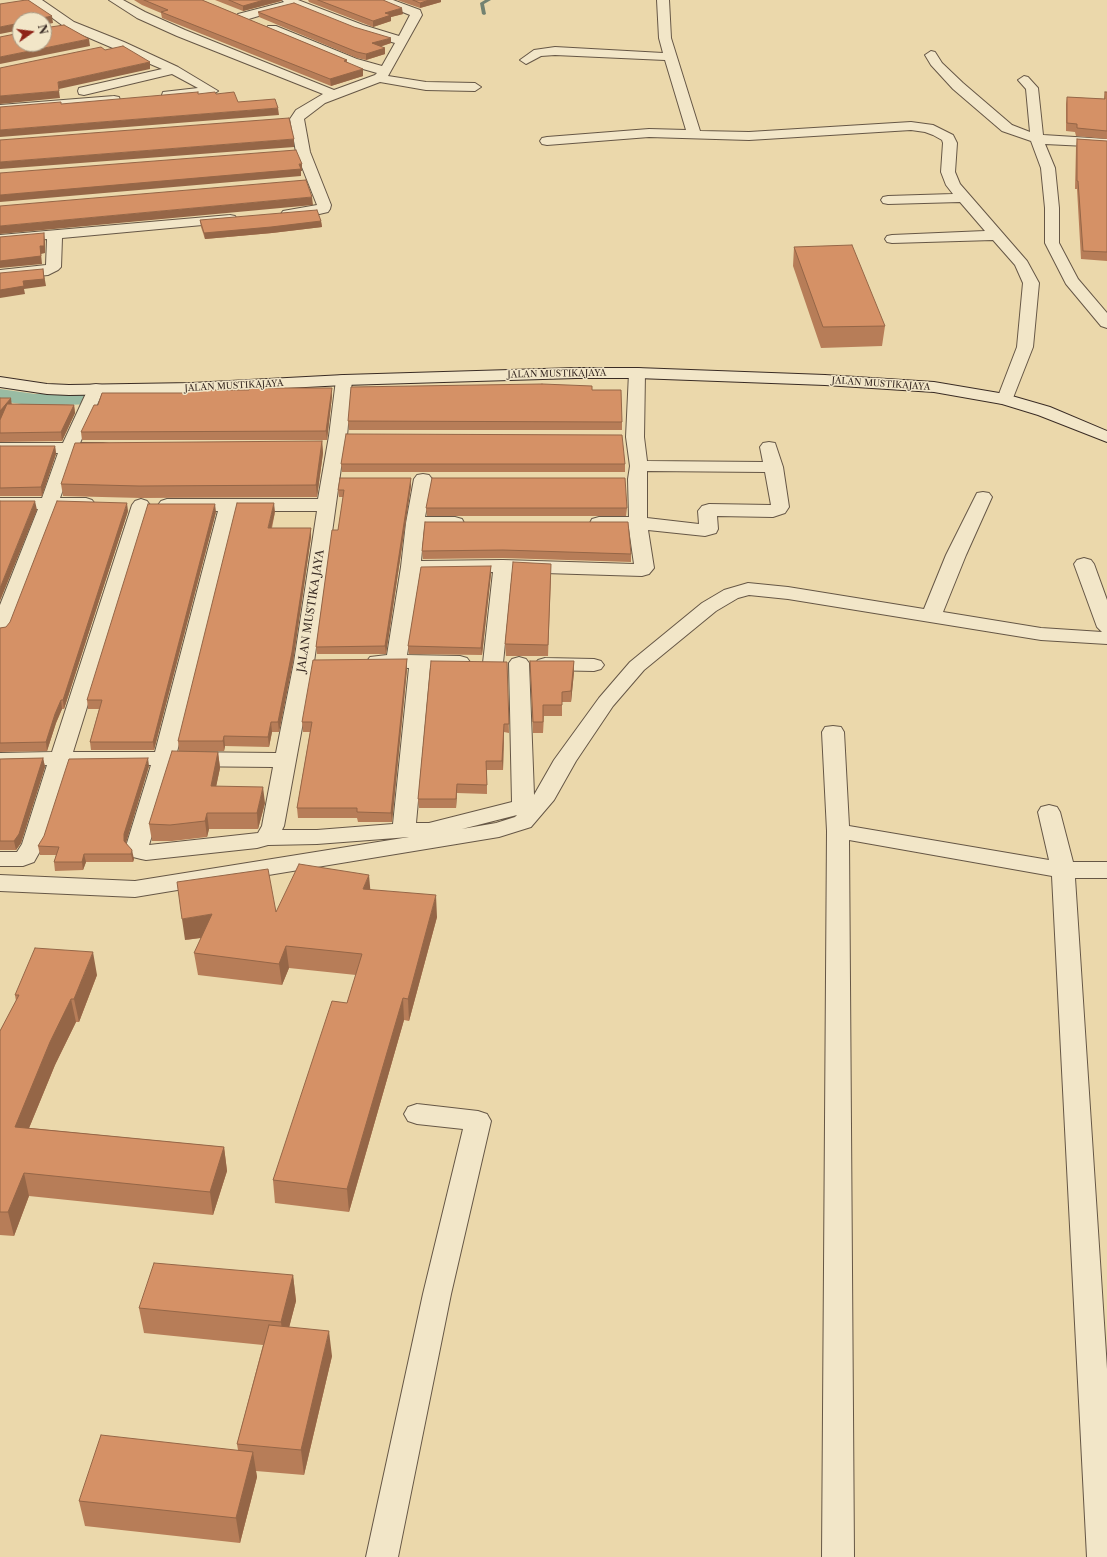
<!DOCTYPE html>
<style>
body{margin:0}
#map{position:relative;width:1107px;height:1557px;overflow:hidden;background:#ebd8ab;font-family:"Libre Caslon Text",serif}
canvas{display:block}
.north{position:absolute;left:12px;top:12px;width:40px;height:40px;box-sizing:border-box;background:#f2e6c8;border:1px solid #a89c87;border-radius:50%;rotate:76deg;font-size:11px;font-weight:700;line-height:16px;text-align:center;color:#3a2c25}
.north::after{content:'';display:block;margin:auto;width:14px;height:18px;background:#8f2418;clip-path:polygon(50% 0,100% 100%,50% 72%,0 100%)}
</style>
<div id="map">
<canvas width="1107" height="1557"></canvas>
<div class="north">N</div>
</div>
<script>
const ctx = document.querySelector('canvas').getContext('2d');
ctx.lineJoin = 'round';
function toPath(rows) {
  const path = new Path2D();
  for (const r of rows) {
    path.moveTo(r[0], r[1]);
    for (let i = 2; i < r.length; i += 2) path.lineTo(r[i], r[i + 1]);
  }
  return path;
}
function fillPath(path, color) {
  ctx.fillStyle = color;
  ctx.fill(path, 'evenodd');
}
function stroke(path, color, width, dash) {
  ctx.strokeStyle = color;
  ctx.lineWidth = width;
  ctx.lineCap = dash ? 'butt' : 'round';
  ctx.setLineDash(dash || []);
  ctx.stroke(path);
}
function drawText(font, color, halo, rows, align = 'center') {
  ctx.font = font + ' "Libre Caslon Text",serif';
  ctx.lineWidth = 3;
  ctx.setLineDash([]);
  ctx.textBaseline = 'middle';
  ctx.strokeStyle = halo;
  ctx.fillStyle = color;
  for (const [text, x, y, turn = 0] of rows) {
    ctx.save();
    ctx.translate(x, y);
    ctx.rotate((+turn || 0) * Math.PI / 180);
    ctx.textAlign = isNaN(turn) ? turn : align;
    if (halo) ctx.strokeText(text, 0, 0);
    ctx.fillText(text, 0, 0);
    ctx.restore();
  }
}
fillPath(toPath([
 [485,0,491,0,484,4,486,14,484,15,482,14,480,3,485,0]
]), '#738271');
fillPath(toPath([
 [0,389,35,394,122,391,130,392,133,397,130,402,122,403,35,406,0,401,0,389]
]), '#99bba3');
const minor = toPath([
 [28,0,42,0,74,22,124,42,178,67,218,91,212,95,168,99,163,98,162,95,163,92,198,88,172,74,84,95,79,94,78,91,79,88,162,69,66,28,28,0],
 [109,0,123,0,145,12,185,30,334,90,375,75,377,73,349,65,268,32,266,29,268,26,276,26,357,59,382,66,395,43,355,31,292,6,242,21,236,17,238,14,284,2,282,0,298,0,363,25,399,36,410,15,378,2,376,0,393,0,420,10,422,15,388,76,426,82,475,83,481,87,475,91,426,90,380,82,325,103,304,119,310,152,331,205,330,209,328,212,315,215,288,218,283,217,281,214,283,211,317,205,296,152,290,119,296,110,323,94,177,36,137,18,109,0],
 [657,0,669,0,671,38,700,131,749,132,911,122,933,125,953,135,957,143,955,172,960,184,1027,261,1039,283,1033,347,1011,403,1005,404,999,403,997,399,1017,347,1023,283,1015,265,993,240,892,243,887,242,885,239,887,236,892,235,985,231,960,202,888,204,883,203,881,200,883,197,888,196,953,194,946,185,941,172,943,143,942,140,933,135,925,132,911,130,749,140,649,137,547,145,542,144,540,141,542,138,547,137,649,129,686,130,665,60,555,55,541,56,526,64,520,60,534,50,555,47,663,53,659,38,657,0],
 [931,51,935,52,942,63,963,83,1012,125,1030,132,1026,89,1018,80,1024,76,1028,77,1038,88,1043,135,1107,139,1107,147,1045,144,1055,168,1059,208,1059,243,1078,279,1107,313,1107,328,1101,326,1066,284,1045,243,1045,208,1041,168,1031,141,1002,131,953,89,931,65,925,55,931,51],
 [114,96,119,97,120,100,119,103,0,113,0,105,114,96],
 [230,215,235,216,237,219,235,222,62,238,61,267,58,270,48,275,0,280,0,270,46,265,47,239,0,243,0,235,230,215],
 [637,368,643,369,645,373,644,437,647,461,763,462,760,447,763,443,769,442,775,443,783,467,789,507,785,513,773,517,717,516,718,529,716,533,705,536,648,530,654,568,649,574,642,576,512,572,503,663,500,667,493,669,486,667,483,663,493,572,420,573,407,655,460,656,467,658,470,662,467,666,460,668,430,668,416,823,429,823,512,802,509,663,512,659,519,657,526,659,529,663,534,795,554,760,599,698,630,662,702,603,724,590,748,583,788,587,924,609,946,555,977,493,983,492,989,493,992,497,966,555,943,612,1041,628,1102,632,1097,627,1074,564,1077,560,1084,558,1091,560,1094,564,1107,600,1107,644,1041,640,788,599,749,595,738,598,716,611,644,670,613,706,576,761,554,800,531,827,499,837,135,897,0,891,0,875,135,881,409,837,317,844,268,845,257,848,146,860,141,859,133,857,127,848,127,843,151,765,69,765,44,844,34,862,23,866,0,866,0,852,17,852,22,844,47,765,0,767,0,753,52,752,132,505,135,501,141,499,147,501,150,505,73,752,155,752,218,511,167,511,161,509,158,505,161,501,167,499,318,499,329,436,336,380,338,376,344,375,350,376,352,380,347,436,344,446,314,662,284,826,282,830,317,830,393,824,409,668,377,667,370,665,367,661,370,657,387,655,401,567,406,523,414,479,417,475,423,474,429,475,432,479,425,517,455,517,462,519,464,523,462,527,455,529,424,529,421,561,503,560,634,564,629,529,599,529,592,527,590,523,592,519,599,517,629,517,628,479,630,466,626,437,629,373,631,369,637,368],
 [647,471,765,472,771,505,709,504,702,506,698,511,699,524,647,518,647,471],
 [237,511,317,511,294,662,276,753,177,752,237,511],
 [173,766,273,767,262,826,258,833,149,845,173,766],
 [517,815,515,817,496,823,462,829,517,815],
 [96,384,102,385,104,389,80,443,103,443,109,444,112,448,109,452,103,453,76,453,60,498,86,498,92,500,95,504,92,508,86,510,56,509,10,630,7,634,0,636,0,605,38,509,0,508,0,498,42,498,58,453,0,453,0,443,63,443,88,389,90,385,96,384],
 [545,658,594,659,601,661,604,665,601,669,594,671,545,670,538,668,535,664,538,660,545,658],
 [833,726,841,727,844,732,849,826,1049,860,1038,812,1041,807,1049,805,1057,807,1060,812,1073,862,1107,862,1107,878,1075,878,1107,1369,1107,1557,1087,1557,1052,876,849,840,854,1557,822,1557,827,831,822,732,825,727,833,726],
 [417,1104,478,1111,487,1114,491,1121,451,1294,398,1557,366,1557,423,1294,463,1129,417,1124,408,1121,404,1114,408,1107,417,1104]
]);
const secondary = toPath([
 [576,368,637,368,825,375,934,382,1005,394,1050,407,1107,431,1107,442,1038,415,1002,404,934,392,825,385,637,378,576,378,344,385,192,393,69,395,47,394,0,387,0,377,47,384,69,385,192,383,344,375,576,368]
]);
stroke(minor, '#665746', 2);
stroke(secondary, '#3a2c25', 2);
fillPath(minor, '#f2e6c8');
fillPath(secondary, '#f2e6c8');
fillPath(toPath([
 [134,0,202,0,347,60,347,62,363,76,331,86,162,18,161,13,142,5],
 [215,0,282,0,281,1,243,11],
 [308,0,383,0,403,14,391,17,391,21,373,27,309,2],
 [397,0,441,0,441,2,420,8],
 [258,12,391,43,380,47,385,54,366,60,357,58,259,17],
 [1105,92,1107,92,1107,139,1076,136,1075,132,1066,131,1066,104,1067,97,1104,99],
 [1077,139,1107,141,1107,261,1081,259,1077,189,1075,189,1076,147],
 [200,220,321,221,322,227,272,233,205,239,201,227],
 [794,247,885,326,882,346,821,348,793,266],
 [592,390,622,422,622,430,349,430,348,421],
 [332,396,327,440,82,440,81,432],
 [0,398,12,404,74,405,75,413,62,441,0,442],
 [322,441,323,453,317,497,141,498,63,496,61,484],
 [0,446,55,446,56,454,42,496,0,496],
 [341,464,625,464,625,472,342,472],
 [411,486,386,654,317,654,316,647,338,530,343,497,339,497,338,490],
 [426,508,627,508,626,516,427,516],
 [128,511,64,709,62,709,56,723,47,751,0,752,0,628,6,627],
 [216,512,154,750,91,750,90,742,99,709,88,709,87,700],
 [275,512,272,528,311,537,293,662,279,732,272,732,269,747,225,746,224,751,179,751,178,741],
 [425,522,631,554,631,562,503,558,423,559,422,551],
 [491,566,491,574,482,655,409,654,408,646],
 [551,575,548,656,506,656,505,644],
 [407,659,407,669,392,822,358,822,357,818,298,818,297,808,310,732,303,732,302,722],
 [530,661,574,661,574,672,571,702,562,702,562,716,544,716,543,733,533,733],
 [507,662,509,733,504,732,503,770,487,770,487,794,457,793,456,808,419,808,418,799],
 [218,752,220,768,216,786,265,803,258,829,209,829,207,837,172,841,152,841,149,824],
 [43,758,45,767,21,843,16,850,0,850,0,759],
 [149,766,126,842,134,859,133,862,86,862,83,870,55,871,54,862,56,855,40,855,38,846],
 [370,889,437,917,409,1021,404,1020,349,1212,275,1203,273,1180,347,1003,356,975,289,968,282,985,198,975,194,953,201,938,185,940,276,912],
 [97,975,79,1022,76,1022,55,1065,29,1128,224,1147,227,1171,213,1215,29,1196,14,1236,0,1235,0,1031,16,1001,15,995],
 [293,1275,296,1301,289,1327,332,1356,304,1475,256,1471,257,1477,240,1543,85,1526,79,1501,238,1450,237,1444,263,1345,144,1333,139,1308]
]), '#b77d58');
fillPath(toPath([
 [264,0,282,0,281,1,243,11,243,6],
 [429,0,441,0,441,2,420,8,420,3],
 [402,8,403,14,391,17,391,21,373,27,373,21,385,13],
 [52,16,53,23,44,25,44,20,42,20,42,18],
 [20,23,20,30,0,34,0,27],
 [391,38,391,43,372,49,372,43],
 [89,39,90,46,0,64,0,57],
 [385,48,385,54,366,60,366,54],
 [150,62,150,69,59,89,58,82],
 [363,69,363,76,331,86,330,79],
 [59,91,60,98,0,104,0,96],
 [278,108,279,115,0,137,0,130],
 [294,139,294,147,0,169,0,162],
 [302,164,302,171,301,171,301,176,0,202,0,195],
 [312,197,313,205,0,234,0,226],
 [321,221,322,227,272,233,205,239,204,233],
 [44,233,45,241,45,253,41,254,42,264,0,268,0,261,40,246],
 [43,269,46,286,24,289,25,294,0,298,0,290,23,281],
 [332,388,332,396,327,440,326,431],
 [11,398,12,407,0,422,0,411],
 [74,405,75,413,62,441,61,432],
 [322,441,323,453,317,497,316,485],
 [55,446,56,454,42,496,41,487],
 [411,478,411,486,386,654,385,646],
 [35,501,37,510,0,601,0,588],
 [127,503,128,511,64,709,63,700],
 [274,503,275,512,269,537,268,528],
 [215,504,216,512,154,750,153,742],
 [311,528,311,537,293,662,279,732,278,722],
 [491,566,491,574,482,655,481,648],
 [407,659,407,669,392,822,391,813],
 [574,661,574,672,571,702,571,691],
 [61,700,62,709,56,723,47,751,46,742,55,714],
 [271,722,272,732,269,747,268,737],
 [504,724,504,732,503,770,502,761],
 [224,736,225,746,224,751,223,741],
 [218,752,220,768,213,802,211,786],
 [43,758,45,767,21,843,16,850,14,841],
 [148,758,149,766,126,843,124,841,124,834],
 [457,784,457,793,456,808,456,799],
 [263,787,265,803,258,829,257,813],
 [207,813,209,829,207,837,205,821],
 [132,850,134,859,133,862,131,854],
 [84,854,86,862,83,870,82,862],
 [369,875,371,897,363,889],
 [436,895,437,917,409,1021,408,999],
 [212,914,214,936,185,940,182,919],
 [286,946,289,968,282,985,279,964],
 [93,952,97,975,79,1022,74,999],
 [403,998,404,1020,349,1212,347,1189],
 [71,999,76,1022,55,1065,20,1150,15,1127,50,1042],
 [224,1147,227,1171,213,1215,210,1192],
 [24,1173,29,1196,14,1236,8,1212],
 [293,1275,296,1301,284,1347,281,1322],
 [329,1331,332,1356,304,1475,301,1450],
 [253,1452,257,1477,240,1543,236,1518]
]), '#956647');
const building = toPath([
 [26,0,28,0,52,16,42,18,42,20,20,20,20,27,20,23,0,27,0,4,26,0],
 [144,0,202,0,347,60,344,61,363,69,330,79,161,12,168,10,144,0],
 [229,0,264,0,243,6,229,0],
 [318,0,383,0,402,8,385,13,391,15,373,21,318,0],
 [413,0,429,0,420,3,413,0],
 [294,3,354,27,391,38,372,43,385,48,366,54,357,52,258,12,294,3],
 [64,25,89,39,0,57,0,37,20,33,20,44,44,44,44,28,64,25],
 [123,46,150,62,58,82,59,91,0,96,0,68,101,47,105,50,123,46],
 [198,92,198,94,215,92,216,94,234,92,238,102,275,99,278,108,0,130,0,107,61,102,61,104,198,92],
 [1105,92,1107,92,1107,131,1077,128,1077,124,1067,123,1067,97,1105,99,1105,92],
 [289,118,294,139,0,162,0,140,289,118],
 [1077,139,1107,141,1107,252,1083,251,1078,181,1077,181,1077,139],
 [296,150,302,164,299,164,301,169,0,195,0,173,296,150],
 [306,180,312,197,0,226,0,206,306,180],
 [317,210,321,221,271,227,204,233,200,220,317,210],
 [44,233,44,246,40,246,41,256,0,261,0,237,44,233],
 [852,245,885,326,823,327,794,247,852,245],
 [43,269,44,279,23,281,24,286,0,290,0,273,43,269],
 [542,384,592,386,592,390,621,390,622,422,348,421,351,387,542,384],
 [250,388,332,388,326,431,81,432,94,405,98,405,102,393,186,393,187,390,249,390,250,388],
 [0,398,11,398,0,411,0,398],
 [7,404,74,405,61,432,0,433,0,420,7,404],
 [346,434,622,435,625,464,341,464,346,434],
 [322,441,316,485,139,486,61,484,75,443,322,441],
 [0,446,55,446,41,487,0,488,0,446],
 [340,478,411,478,385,646,316,647,332,530,338,530,344,490,338,490,340,478],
 [432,478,625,478,627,508,426,508,432,478],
 [0,501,35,501,0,588,0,501],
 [57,501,127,503,63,700,61,700,55,714,46,742,0,743,0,628,6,627,10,622,57,501],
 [237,503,274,503,268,528,311,528,292,652,278,722,271,722,268,737,224,736,223,741,178,741,237,503],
 [148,504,215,504,153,742,90,742,102,700,87,700,148,504],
 [425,522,628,522,631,554,503,550,422,551,425,522],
 [513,562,551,564,548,645,505,644,513,562],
 [491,566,481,648,408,646,421,567,491,566],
 [407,659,391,813,357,812,357,808,297,808,312,722,302,722,313,660,407,659],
 [431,661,507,662,509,724,504,724,502,761,486,761,487,785,457,784,456,799,418,799,431,661],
 [530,661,574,661,571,691,562,692,562,705,543,705,543,722,533,722,530,661],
 [172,751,218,752,211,786,263,787,257,813,207,813,205,821,170,825,149,824,172,751],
 [43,758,19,834,14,841,0,841,0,759,43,758],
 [148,758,124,834,124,841,132,850,131,854,84,854,82,862,54,862,59,847,38,846,44,836,69,759,148,758],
 [299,864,369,875,363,889,436,895,408,999,403,998,347,1189,273,1180,332,1001,347,1003,362,954,286,946,279,964,194,953,212,914,182,919,177,882,268,869,276,912,299,864],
 [35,948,93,952,74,999,71,999,50,1042,15,1127,224,1147,210,1192,24,1173,8,1212,0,1212,0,1031,19,995,15,995,35,948],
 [154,1263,293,1275,281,1322,139,1308,154,1263],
 [269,1325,329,1331,301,1450,237,1444,269,1325],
 [101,1435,253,1452,236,1518,79,1501,101,1435]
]);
fillPath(building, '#d59166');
stroke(building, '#956647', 1);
drawText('9px', '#3a2c25', '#f2e6c8', [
 ["JALAN MUSTIKAJAYA",557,374,-1],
 ["JALAN MUSTIKAJAYA",881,384,4],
 ["JALAN MUSTIKAJAYA",234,386,-3]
]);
drawText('11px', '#3a2c25', '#f2e6c8', [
 ["JALAN MUSTIKA JAYA",311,611,-81]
]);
</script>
